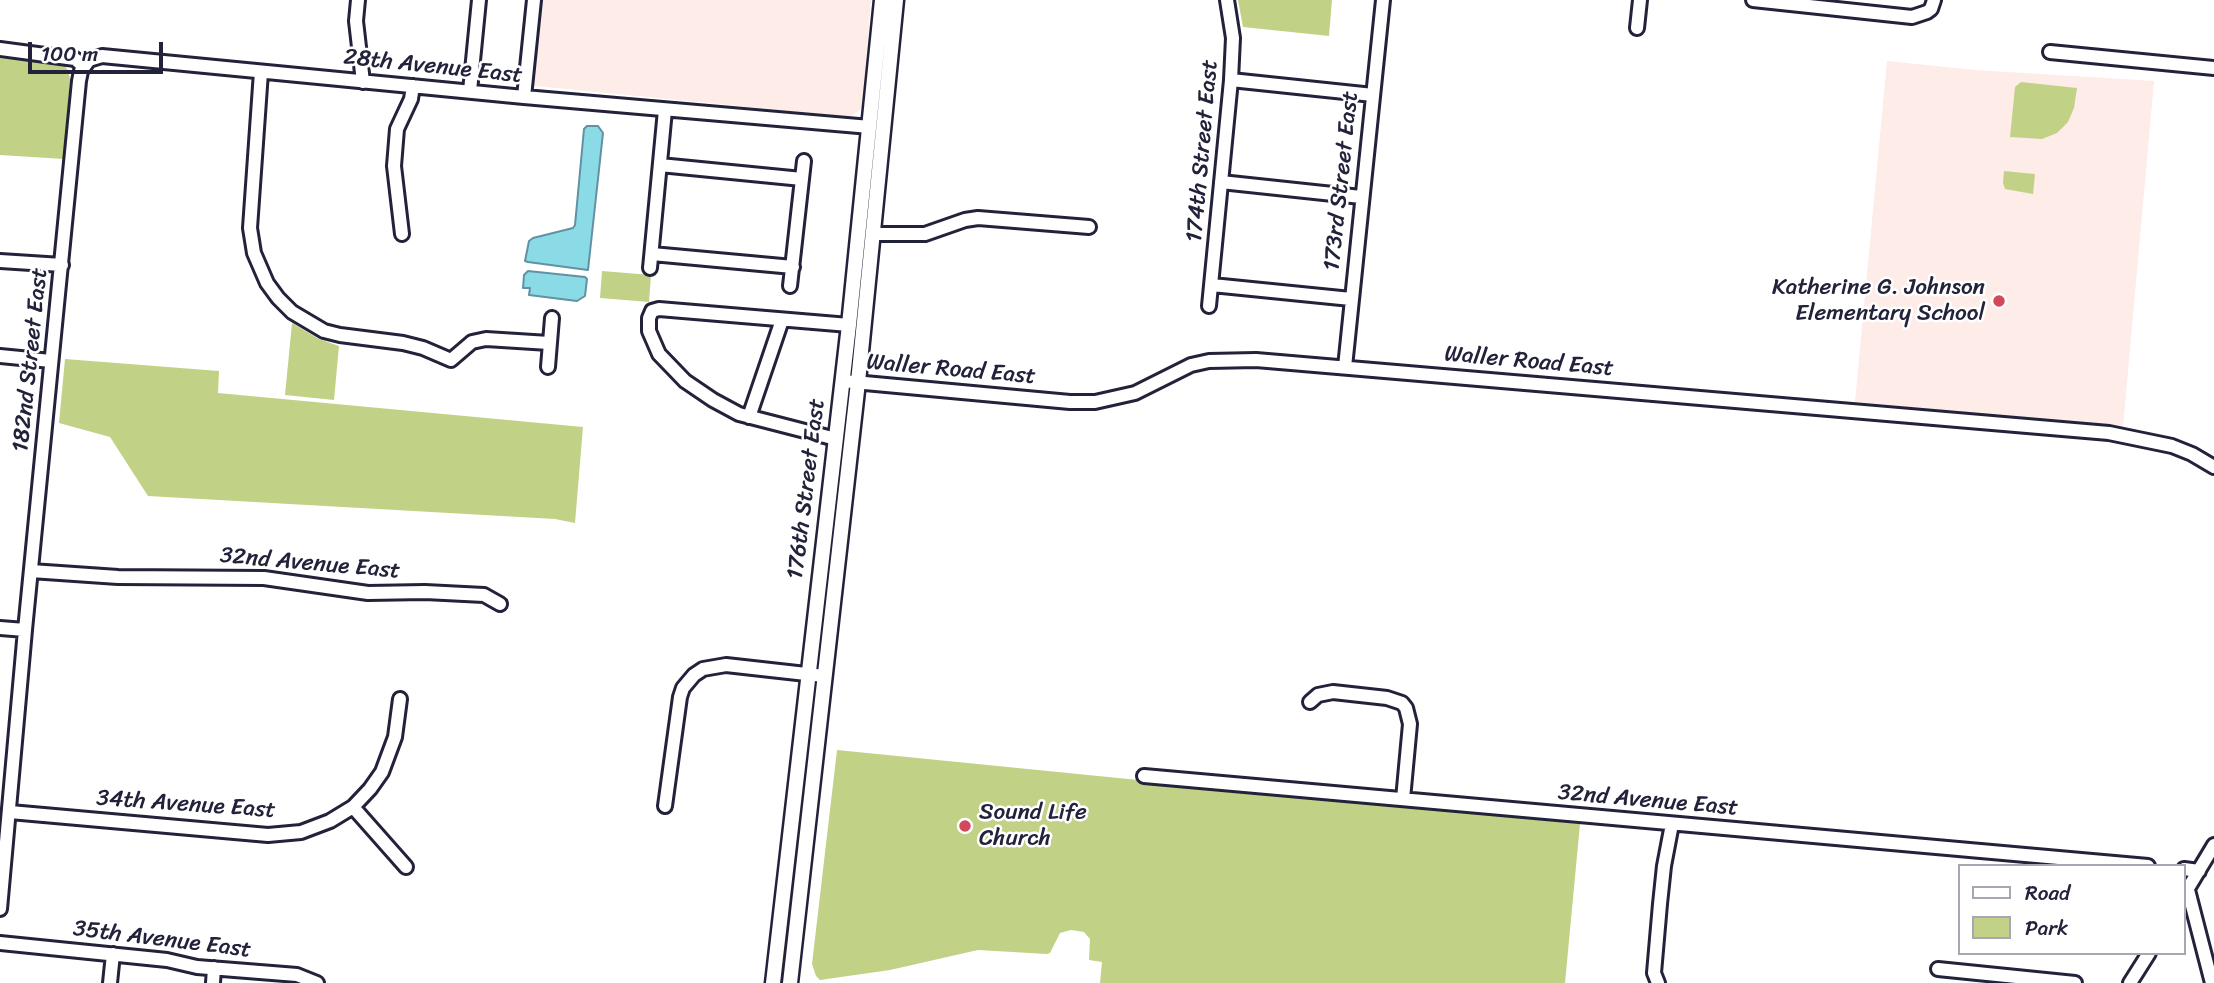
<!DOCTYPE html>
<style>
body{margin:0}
#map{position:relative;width:2214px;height:983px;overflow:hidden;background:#fff;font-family:Sriracha,sans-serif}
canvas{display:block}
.legend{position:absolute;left:1958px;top:864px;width:228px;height:91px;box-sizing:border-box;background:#fff;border:2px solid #a7a7b1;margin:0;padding:9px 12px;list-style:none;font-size:21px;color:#22223b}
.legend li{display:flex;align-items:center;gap:14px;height:35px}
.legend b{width:35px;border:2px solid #a7a7b1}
.scale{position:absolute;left:28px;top:42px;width:135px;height:32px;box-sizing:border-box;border:4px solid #22223b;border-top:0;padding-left:9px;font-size:21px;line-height:24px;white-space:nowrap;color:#22223b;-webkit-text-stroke:5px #fff;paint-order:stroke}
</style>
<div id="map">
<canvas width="2214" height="983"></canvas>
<ul class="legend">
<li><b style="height:9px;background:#fff"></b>Road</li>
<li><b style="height:19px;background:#c1d287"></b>Park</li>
</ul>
<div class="scale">100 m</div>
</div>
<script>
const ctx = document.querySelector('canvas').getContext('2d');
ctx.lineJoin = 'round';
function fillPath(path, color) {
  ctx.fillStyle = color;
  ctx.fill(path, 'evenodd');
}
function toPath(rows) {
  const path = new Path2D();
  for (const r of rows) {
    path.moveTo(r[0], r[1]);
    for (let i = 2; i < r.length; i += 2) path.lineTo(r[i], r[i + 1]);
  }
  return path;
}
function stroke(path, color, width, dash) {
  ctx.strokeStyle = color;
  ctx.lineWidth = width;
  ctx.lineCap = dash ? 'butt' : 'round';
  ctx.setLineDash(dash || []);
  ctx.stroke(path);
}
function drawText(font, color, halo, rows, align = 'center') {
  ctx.font = font + ' Sriracha,sans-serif';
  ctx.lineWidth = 5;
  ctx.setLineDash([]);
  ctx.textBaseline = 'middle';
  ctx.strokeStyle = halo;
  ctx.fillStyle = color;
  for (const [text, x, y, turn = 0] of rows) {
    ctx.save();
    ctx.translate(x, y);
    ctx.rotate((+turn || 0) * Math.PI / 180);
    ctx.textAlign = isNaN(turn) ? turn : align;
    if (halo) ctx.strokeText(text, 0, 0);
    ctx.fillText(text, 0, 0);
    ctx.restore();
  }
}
fillPath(toPath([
 [525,0,871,0,862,108,850,117,516,84],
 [1887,61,1975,70,2154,81,2123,427,1855,402]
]), '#fdece8');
fillPath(toPath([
 [1238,0,1332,0,1329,36,1243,27],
 [0,58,63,64,68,70,70,79,64,159,0,155],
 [2021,82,2077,88,2074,108,2068,122,2057,133,2042,139,2010,137,2015,87],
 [2004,171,2035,174,2033,194,2005,189,2003,183],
 [602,271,651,275,649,302,600,298],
 [292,323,319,339,339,346,334,400,285,395],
 [65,359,219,371,218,393,583,427,575,523,555,519,148,496,110,437,59,423],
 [837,750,1580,824,1565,983,1100,983,1102,962,1089,960,1090,939,1084,932,1071,930,1060,933,1050,953,1047,954,978,950,890,970,820,980,816,976,812,964]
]), '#c1d287');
const water = toPath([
 [587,126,598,126,603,133,588,270,528,262,525,261,529,241,533,238,573,228,575,225,584,129,587,126],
 [528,271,585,277,587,279,585,296,577,301,529,295,530,288,523,288,524,275,528,271]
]);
fillPath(water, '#8bdbe7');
stroke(water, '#6191a2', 2);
const minor = toPath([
 [358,0,356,21,363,82],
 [1753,0,1912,17,1927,12,1931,9,1934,0],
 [1637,28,1640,0],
 [0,49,75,59,83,66],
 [2050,52,2214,68],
 [261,72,250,228,254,253,267,283,278,298,292,312,324,331,340,335,403,343,423,348,451,360,472,342,486,339,549,343],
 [1231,80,1373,95],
 [470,91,479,0],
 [524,97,534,0],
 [660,165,802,179],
 [1221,182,1361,197],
 [402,234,394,166,397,129,411,99,413,86],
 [873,234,925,234,965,220,978,218,1089,227],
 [652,254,793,267],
 [0,261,62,265],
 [650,268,665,110],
 [1212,285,1351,299],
 [790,286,804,161],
 [1209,306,1231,80,1233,38,1227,0],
 [0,356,51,361],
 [548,367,552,318],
 [1345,367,1383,0],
 [843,381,1070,402,1095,402,1135,393,1191,365,1209,361,1256,360,2109,433,2172,446,2192,454,2214,467],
 [749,417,782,320],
 [836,439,739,414,713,400,685,381,659,354,649,331,649,318,652,311,659,309,849,325],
 [31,571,118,577,264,578,368,593,425,592,484,595,500,604],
 [0,628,25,630],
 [400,699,395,737,382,772,370,789,353,807,406,867],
 [1310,702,1318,695,1333,692,1387,698,1402,703,1406,708,1410,724,1403,799],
 [1144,776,2148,866],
 [665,806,680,697,683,688,694,675,703,669,726,665,824,676],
 [10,812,268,835,301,832,330,821,353,807],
 [2184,869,2199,871],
 [2188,890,2212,983],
 [2184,895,2214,845],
 [0,909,25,630,79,81,81,71,89,60,102,56,524,97,870,127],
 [0,943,167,960,197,967,297,975,317,983],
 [1938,969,2075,983],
 [110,983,113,954],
 [213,983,214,968],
 [1658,983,1654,973,1660,904,1664,866,1672,824],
 [2130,983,2149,953]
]);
const major = toPath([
 [773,983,849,325,882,0],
 [790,983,858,382,896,0]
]);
stroke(minor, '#22223b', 18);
stroke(major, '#22223b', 19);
stroke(minor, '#fff', 12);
stroke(major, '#fff', 14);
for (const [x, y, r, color] of [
 [1999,301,7,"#d1495b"],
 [965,826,7,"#d1495b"]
]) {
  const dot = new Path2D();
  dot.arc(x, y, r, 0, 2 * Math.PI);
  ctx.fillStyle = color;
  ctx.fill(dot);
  stroke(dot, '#fff', 2.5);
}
drawText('23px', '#22223b', '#fff', [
 ["28th Avenue East",433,67,6],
 ["174th Street East",1203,151,-85],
 ["173rd Street East",1342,181,-84],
 ["182nd Street East",31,360,-84],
 ["Waller Road East",1529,362,5],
 ["Waller Road East",951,370,5],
 ["176th Street East",807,489,-83],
 ["32nd Avenue East",310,564,5],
 ["32nd Avenue East",1648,801,5],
 ["34th Avenue East",186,805,4],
 ["35th Avenue East",162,940,7]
]);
drawText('23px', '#22223b', '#fff', [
 ["Katherine G. Johnson",1985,288],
 ["Elementary School",1985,314],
 ["Sound Life",979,813,"left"],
 ["Church",979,839,"left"]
], 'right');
</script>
